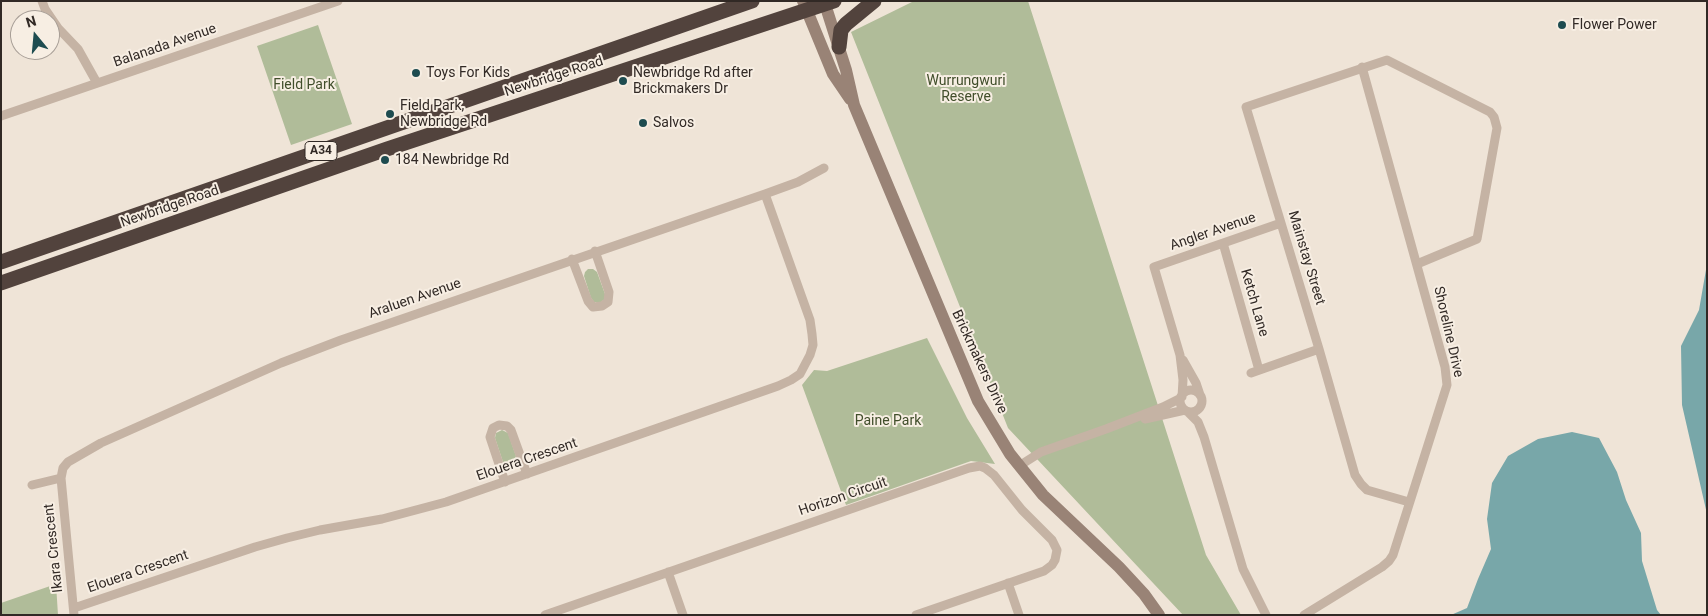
<!DOCTYPE html>
<style>
body{margin:0}
#map{position:relative;width:1708px;height:616px;overflow:hidden;background:#efe4d7;font-family:Roboto,sans-serif}
canvas{display:block}
.frame{position:absolute;inset:0;border:2px solid #312925;pointer-events:none}
.north{position:absolute;left:10px;top:10px;width:50px;height:50px;box-sizing:border-box;background:#f7eee3;border:1px solid #a89f97;border-radius:50%;rotate:343deg;font-size:14px;font-weight:700;line-height:20px;text-align:center;color:#312925}
.north::after{content:'';display:block;margin:auto;width:18px;height:22px;background:#1e4c50;clip-path:polygon(50% 0,100% 100%,50% 72%,0 100%)}
</style>
<div id="map">
<canvas width="1708" height="616"></canvas>
<div class="frame"></div>
<div class="north">N</div>
</div>
<script>
const ctx = document.querySelector('canvas').getContext('2d');
ctx.lineJoin = 'round';
function fillPath(path, color) {
  ctx.fillStyle = color;
  ctx.fill(path, 'evenodd');
}
function toPath(rows) {
  const path = new Path2D();
  for (const r of rows) {
    if (r.length === 3) {
      path.moveTo(r[0] + r[2], r[1]);
      path.arc(r[0], r[1], r[2], 0, 2 * Math.PI);
      continue;
    }
    path.moveTo(r[0], r[1]);
    for (let i = 2; i < r.length; i += 2) path.lineTo(r[i], r[i + 1]);
  }
  return path;
}
function stroke(path, color, width, dash) {
  ctx.strokeStyle = color;
  ctx.lineWidth = width;
  ctx.lineCap = dash ? 'butt' : 'round';
  ctx.setLineDash(dash || []);
  ctx.stroke(path);
}
function drawText(font, color, halo, rows, align = 'center') {
  ctx.font = font + ' Roboto,sans-serif';
  ctx.lineWidth = 4;
  ctx.setLineDash([]);
  ctx.textBaseline = 'middle';
  ctx.strokeStyle = halo;
  ctx.fillStyle = color;
  for (const [text, x, y, turn = 0] of rows) {
    ctx.save();
    ctx.translate(x, y);
    ctx.rotate((+turn || 0) * Math.PI / 180);
    ctx.textAlign = isNaN(turn) ? turn : align;
    if (halo) ctx.strokeText(text, 0, 0);
    ctx.fillText(text, 0, 0);
    ctx.restore();
  }
}
fillPath(toPath([
 [914,1,1028,1,1206,555,1241,615,1183,615,1008,428,851,32],
 [318,25,352,124,291,145,257,46],
 [588,269,593,269,597,272,605,294,605,299,601,302,594,302,591,298,584,276,585,272],
 [927,338,967,418,995,464,971,461,846,505,802,385,814,370,827,371],
 [502,430,508,433,516,456,515,460,512,464,507,464,503,462,495,438,496,433],
 [56,584,58,615,1,615,1,603]
]), '#b0bc99');
fillPath(toPath([
 [1707,264,1707,514,1682,405,1681,346,1699,310],
 [1572,432,1599,438,1617,472,1626,500,1641,533,1642,561,1657,610,1661,615,1451,615,1467,608,1478,579,1491,549,1487,519,1492,483,1508,456,1538,439]
]), '#78a7a9');
stroke(toPath([
 [42,1,45,9,58,28,78,49,97,83],
 [1,116,338,1],
 [1223,243,1259,370],
 [572,259,588,301,593,307,602,306,608,302,609,292,595,251],
 [1183,360,1196,383,1200,395],
 [1251,373,1319,349],
 [1191,401,11],
 [1182,397,1183,380,1180,355,1154,267,1281,223],
 [1188,412,1198,422,1204,437,1243,569,1266,615],
 [1145,419,1185,410],
 [1019,466,1041,452,1106,429,1163,407,1181,398],
 [61,478,74,615],
 [505,482,490,437,493,428,499,425,507,426,511,430,527,474],
 [32,485,61,478,63,468,68,462,101,443,281,363,341,340,765,194,798,182,824,168],
 [1409,502,1367,490,1361,484,1355,475,1319,349,1246,107,1387,60,1490,112,1494,117,1497,128,1477,239,1417,264],
 [668,572,683,615],
 [1008,583,1019,615],
 [74,608,255,547,287,538,320,530,382,519,446,502,778,386,791,380,800,374,810,355,813,345,812,334,810,320,765,194],
 [545,615,969,468,980,466,985,468,994,475,1022,510,1052,540,1057,550,1055,560,1052,565,1044,571,916,615],
 [1304,615,1382,567,1389,561,1393,555,1447,385,1445,367,1362,67]
]), '#c5b3a4', 9);
stroke(toPath([
 [803,1,833,74,850,99],
 [824,1,846,70,854,105,978,401,1010,454,1043,495,1119,567,1144,594,1159,615]
]), '#998376', 12);
stroke(toPath([
 [839,47,841,30,846,24,874,1],
 [1,262,752,1],
 [1,283,387,149,834,1]
]), '#52433d', 15);
for (const [x, y, r, color] of [
 [1562,25,5,"#1e4c50"],
 [416,73,5,"#1e4c50"],
 [623,81,5,"#1e4c50"],
 [390,114,5,"#1e4c50"],
 [643,123,5,"#1e4c50"],
 [385,160,5,"#1e4c50"]
]) {
  const dot = new Path2D();
  dot.arc(x, y, r, 0, 2 * Math.PI);
  ctx.fillStyle = color;
  ctx.fill(dot);
  stroke(dot, '#f7eee3', 2);
}
for (const [x, y, w] of [
 [321,151,32]
]) {
  const box = new Path2D();
  box.roundRect(x - w / 2, y - 9.5, w, 19, 4);
  ctx.fillStyle = '#f7eee3';
  ctx.fill(box);
  stroke(box, '#312925', 1);
}
drawText('bold 12px', '#312925', null, [
 ["A34",321,151]
]);
drawText('14px', '#312925', '#f7eee3', [
 ["Flower Power",1572,25],
 ["Toys For Kids",426,73],
 ["Newbridge Rd after",633,73],
 ["Brickmakers Dr",633,89],
 ["Field Park,",400,106],
 ["Newbridge Rd",400,122],
 ["Salvos",653,123],
 ["184 Newbridge Rd",395,160]
], 'left');
drawText('14px', '#312925', '#f7eee3', [
 ["Balanada Avenue",165,46,-19],
 ["Newbridge Road",554,77,-18],
 ["Newbridge Road",170,207,-19],
 ["Angler Avenue",1213,232,-19],
 ["Mainstay Street",1306,258,73],
 ["Araluen Avenue",415,299,-19],
 ["Ketch Lane",1254,303,74],
 ["Shoreline Drive",1448,332,77],
 ["Brickmakers Drive",979,362,65],
 ["Elouera Crescent",527,460,-19],
 ["Horizon Circuit",843,497,-19],
 ["Ikara Crescent",54,548,-96],
 ["Elouera Crescent",138,572,-19]
]);
drawText('14px', '#414e2b', '#f7eee3', [
 ["Wurrungwuri",966,81],
 ["Reserve",966,97],
 ["Field Park",304,85],
 ["Paine Park",888,421]
]);
</script>
